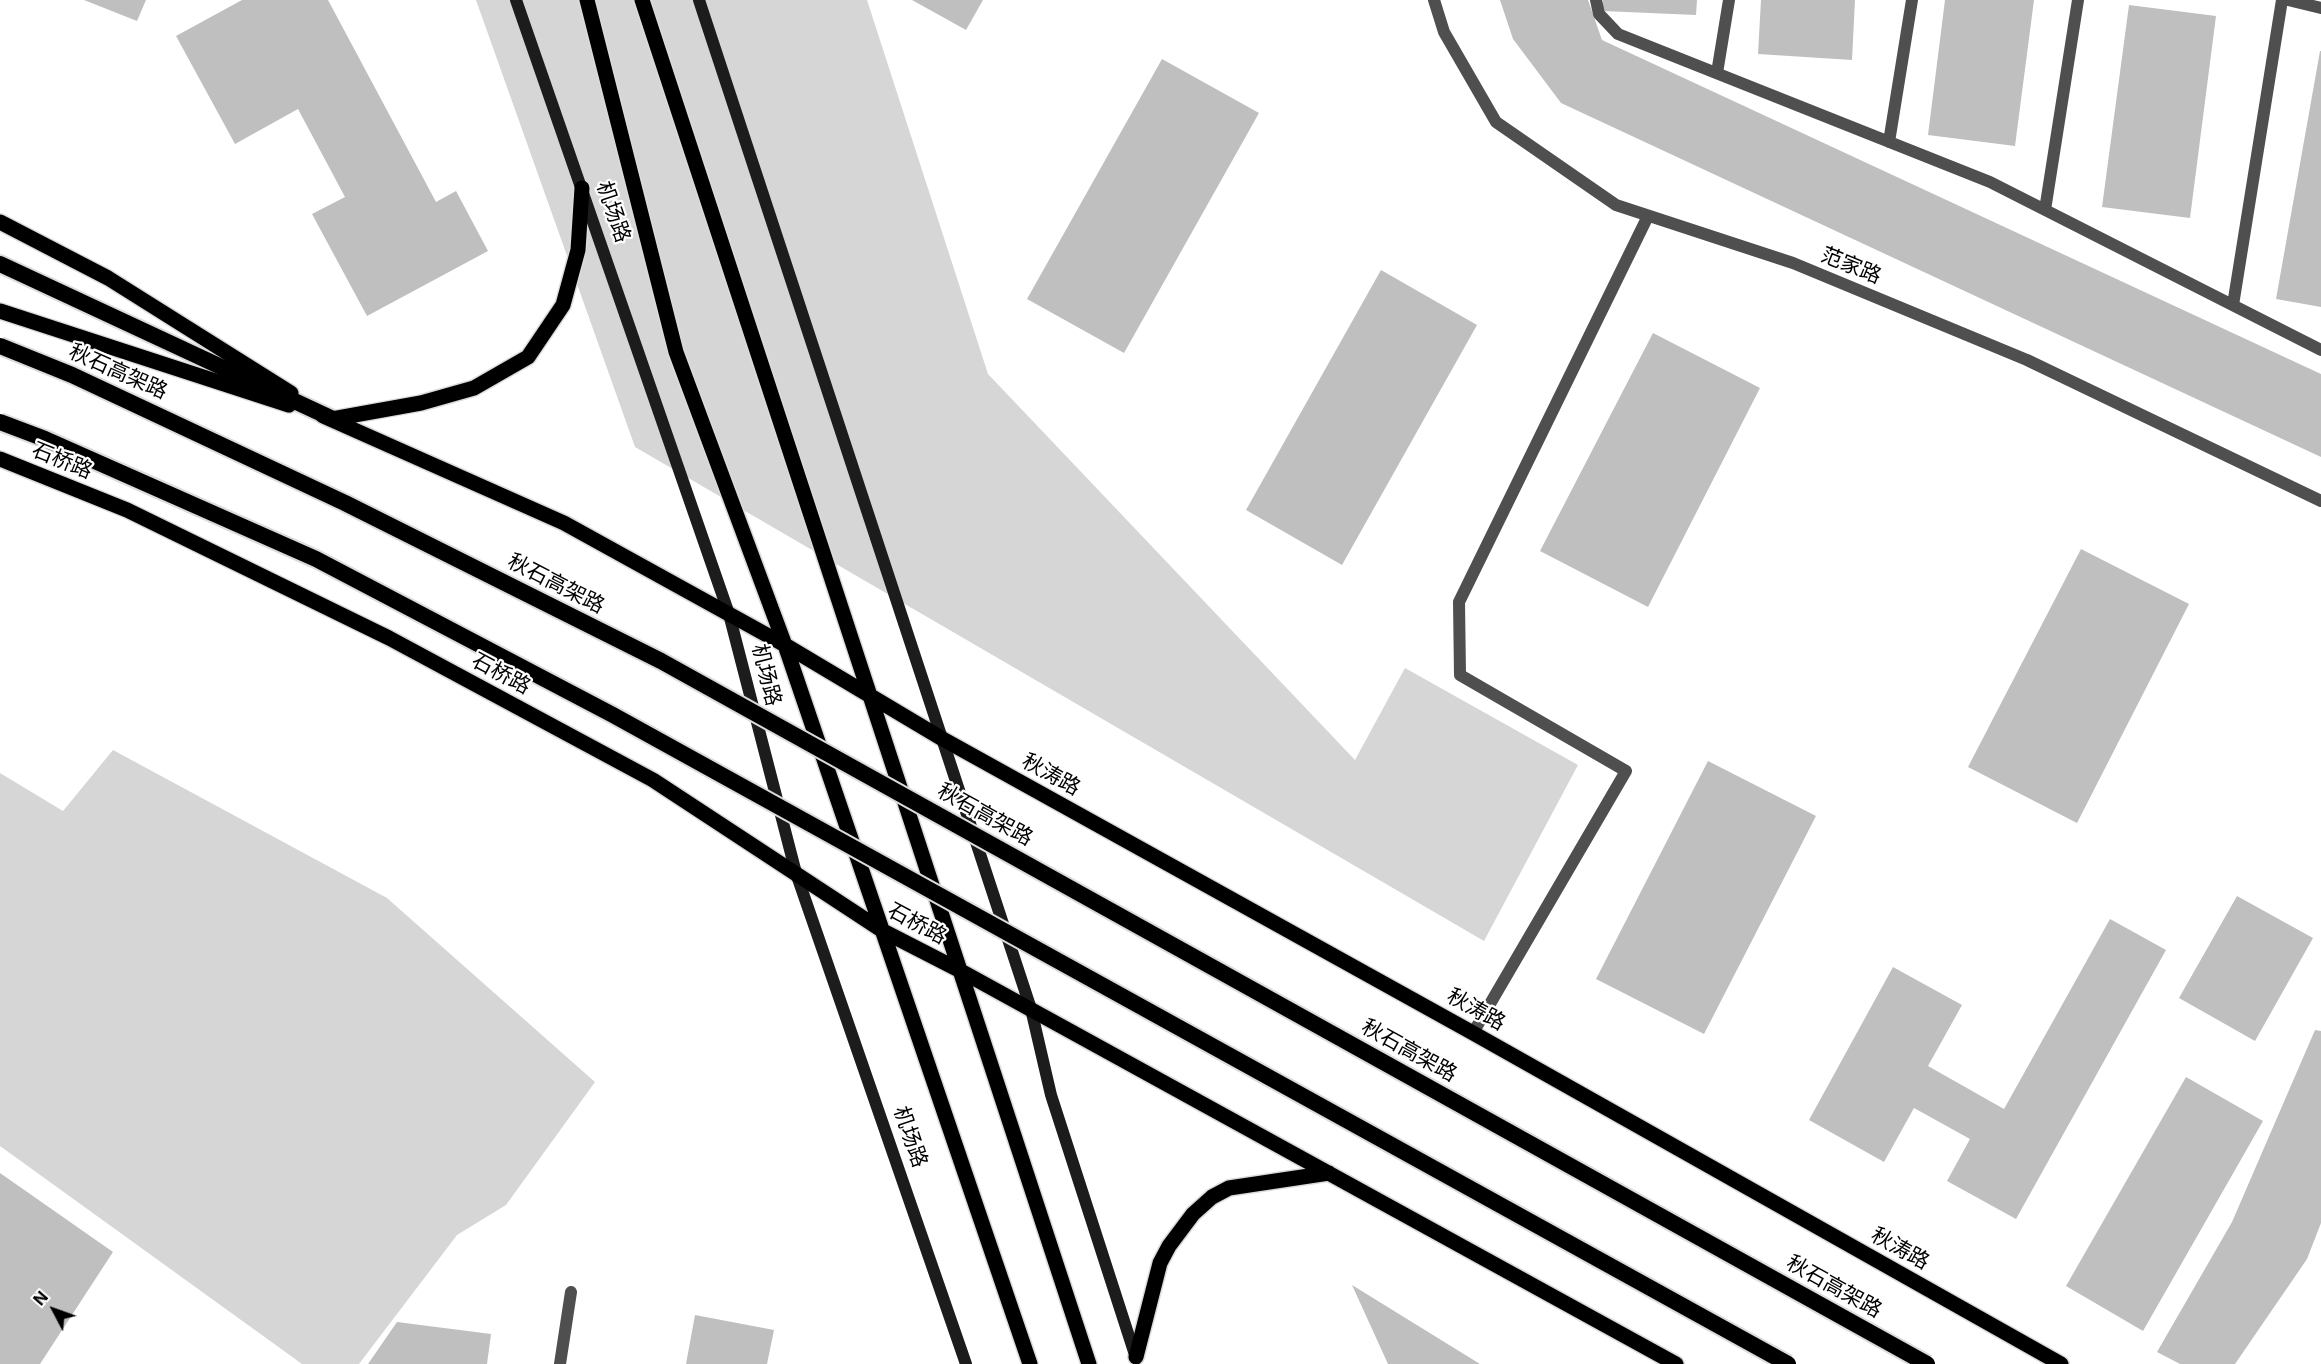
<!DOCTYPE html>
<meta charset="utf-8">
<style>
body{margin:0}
#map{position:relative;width:2321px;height:1364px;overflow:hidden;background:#fff;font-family:Inter,sans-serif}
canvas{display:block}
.north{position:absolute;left:24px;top:1280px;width:60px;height:60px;-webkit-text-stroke:4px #fff;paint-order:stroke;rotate:311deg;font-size:16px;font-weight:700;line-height:24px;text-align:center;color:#000}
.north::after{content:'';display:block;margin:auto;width:21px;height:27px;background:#000;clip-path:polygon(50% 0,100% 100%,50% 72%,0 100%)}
</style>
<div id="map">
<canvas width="2321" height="1364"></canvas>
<div class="north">N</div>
</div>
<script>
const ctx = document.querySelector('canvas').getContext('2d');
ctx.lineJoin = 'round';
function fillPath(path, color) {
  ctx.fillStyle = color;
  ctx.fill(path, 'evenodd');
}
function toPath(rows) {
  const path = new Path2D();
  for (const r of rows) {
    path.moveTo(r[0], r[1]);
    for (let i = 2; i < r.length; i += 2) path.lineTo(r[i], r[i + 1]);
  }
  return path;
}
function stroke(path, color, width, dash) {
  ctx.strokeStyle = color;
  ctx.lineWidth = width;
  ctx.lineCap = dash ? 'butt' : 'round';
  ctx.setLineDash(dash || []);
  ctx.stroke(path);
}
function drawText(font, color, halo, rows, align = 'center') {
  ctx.font = font + ' Inter,"Noto Sans SC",sans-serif';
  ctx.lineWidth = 4.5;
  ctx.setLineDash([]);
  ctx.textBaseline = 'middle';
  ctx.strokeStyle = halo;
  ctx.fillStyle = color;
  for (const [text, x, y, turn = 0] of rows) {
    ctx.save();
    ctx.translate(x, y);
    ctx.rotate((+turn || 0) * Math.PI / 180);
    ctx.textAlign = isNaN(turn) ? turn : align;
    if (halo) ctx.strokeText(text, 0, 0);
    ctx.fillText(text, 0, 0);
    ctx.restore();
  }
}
fillPath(toPath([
 [476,0,867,0,988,374,1355,760,1405,668,1578,765,1484,941,635,447],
 [113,750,387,898,595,1082,506,1205,457,1235,359,1364,302,1364,0,1146,0,773,63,811]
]), '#d6d6d6');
fillPath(toPath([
 [84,0,146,0,137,21],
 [242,0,328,0,436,202,456,191,488,251,367,316,312,214,345,197,298,109,235,144,176,36],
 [912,0,983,0,966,30],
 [1500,0,1588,0,1602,40,2321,374,2321,457,1561,103,1513,39],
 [1603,0,1697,0,1696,15,1603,11],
 [1761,0,1855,0,1852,60,1758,54],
 [1945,0,2034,0,2015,146,1928,135],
 [2129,5,2216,16,2190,218,2102,207],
 [2320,51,2321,51,2321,307,2276,299],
 [1162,59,1259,113,1124,353,1027,299],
 [1381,270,1477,325,1342,565,1246,510],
 [1653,333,1760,388,1648,607,1540,551],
 [2081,549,2189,604,2077,823,1968,767],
 [1708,761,1816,816,1704,1034,1596,979],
 [2237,896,2313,938,2255,1041,2179,998],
 [2110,919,2166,950,2016,1219,1947,1181,1970,1139,1914,1108,1884,1162,1809,1120,1893,967,1962,1005,1928,1066,2004,1109],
 [2315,1030,2321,1031,2321,1223,2307,1259,2235,1364,2180,1364,2157,1352,2232,1222],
 [2186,1077,2263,1121,2143,1331,2066,1286],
 [0,1173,113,1252,40,1364,0,1364],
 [1352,1285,1480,1364,1388,1364],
 [695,1315,774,1330,767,1364,686,1364],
 [397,1322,491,1334,487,1364,368,1364]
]), '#bfbfbf');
const primary = toPath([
 [587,0,676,352,785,645,1030,1364],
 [642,0,1089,1364],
 [0,222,108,278,291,393],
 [0,311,289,405],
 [323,416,564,523,785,645,941,738,1473,1033,2061,1364],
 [332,419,421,403,474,388,528,357,563,305,578,250,582,188],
 [0,459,127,510,389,638,653,780,883,931,959,970,1676,1364],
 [1136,1357,1160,1263,1169,1246,1193,1214,1212,1197,1229,1188,1329,1173]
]);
const trunk = toPath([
 [0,264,333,419]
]);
stroke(primary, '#dbdbdb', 18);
stroke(trunk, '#dbdbdb', 20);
stroke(toPath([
 [1473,1033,1626,771,1460,675,1459,602,1648,216],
 [560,1364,571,1292]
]), '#4f4f4f', 12);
stroke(toPath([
 [1434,0,1444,32,1496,122,1616,205,1793,263,2027,360,2321,501],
 [1596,0,1599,14,1618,34,1990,182,2321,350],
 [2288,0,2321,8],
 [1717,73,1729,0],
 [1889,142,1912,0],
 [2045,210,2078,0],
 [2233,305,2282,0]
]), '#4f4f4f', 12);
stroke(toPath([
 [516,0,729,614,796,873,966,1364],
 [699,0,1031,1009,1051,1095,1136,1358]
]), '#1c1c1c', 12);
stroke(primary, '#000', 15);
stroke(trunk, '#000', 16);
const trunkBridge = toPath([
 [0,346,72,375,345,503,661,661,1927,1364],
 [0,422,45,439,316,559,613,715,1788,1364]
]);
stroke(trunkBridge, '#dbdbdb', 20, []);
stroke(trunkBridge, '#000', 16);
drawText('21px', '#000', '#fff', [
 ["机场路",613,212,71],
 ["范家路",1851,266,22],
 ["秋石高架路",118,372,24],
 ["石桥路",62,461,22],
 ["秋石高架路",556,584,27],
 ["石桥路",501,674,28],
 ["机场路",766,675,76],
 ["秋涛路",1051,775,29],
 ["秋石高架路",985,815,29],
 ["石桥路",917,924,28],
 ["秋涛路",1476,1010,29],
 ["秋石高架路",1409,1051,29],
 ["机场路",910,1137,71],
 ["秋涛路",1900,1249,29],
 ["秋石高架路",1834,1287,29]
]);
</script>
